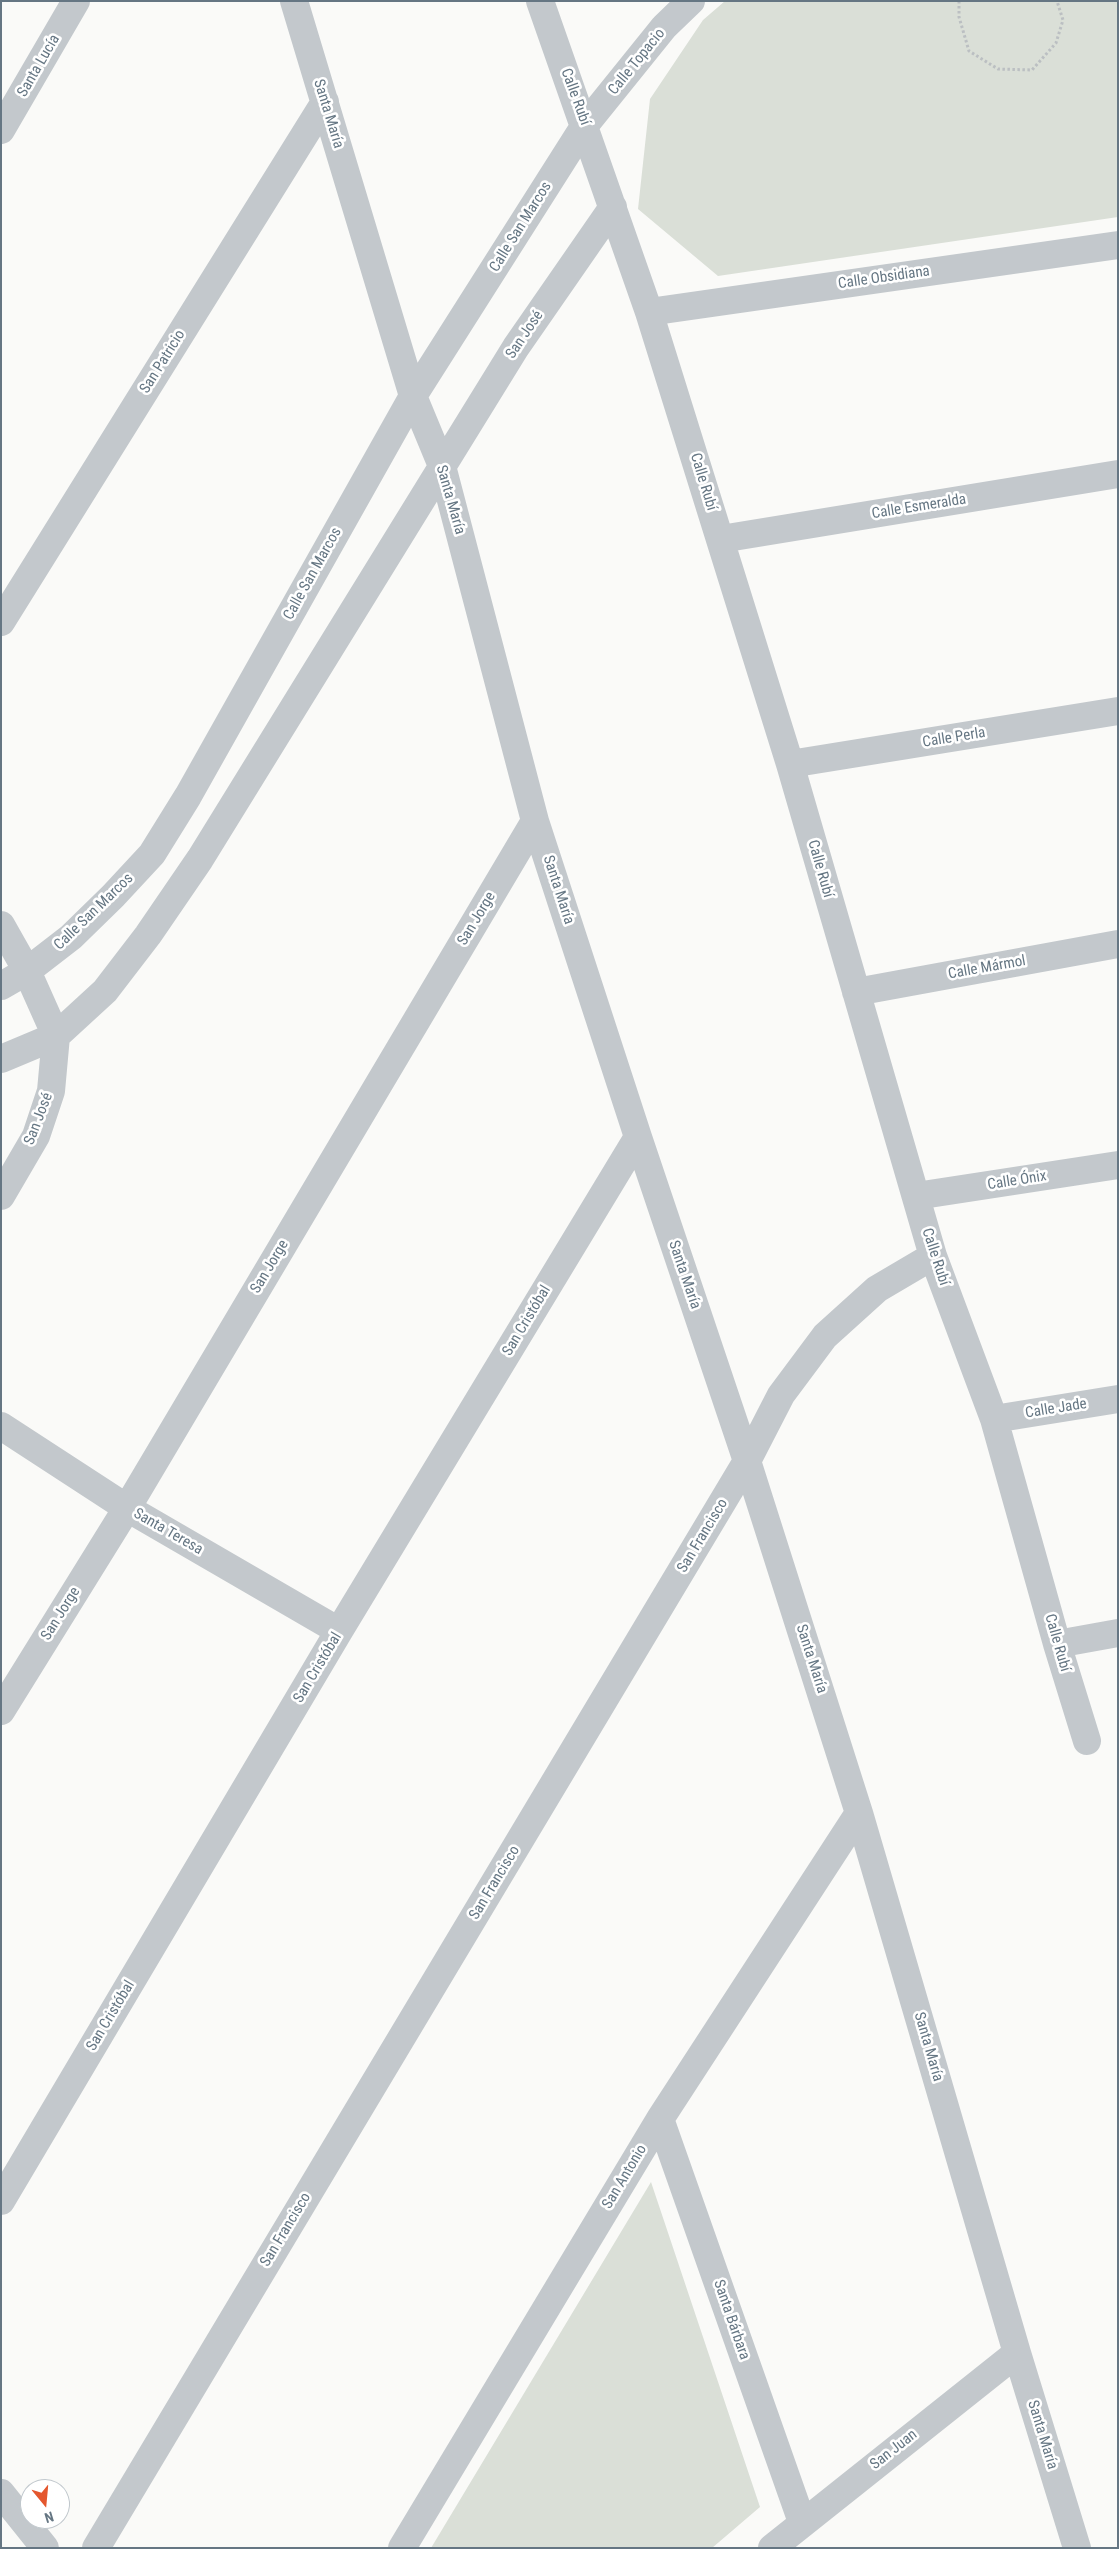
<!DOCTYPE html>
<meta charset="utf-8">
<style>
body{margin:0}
#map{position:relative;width:1119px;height:2549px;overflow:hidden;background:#fafaf8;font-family:"Roboto Condensed",sans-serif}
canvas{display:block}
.frame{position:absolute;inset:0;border:2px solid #657683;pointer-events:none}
.north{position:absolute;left:20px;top:2479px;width:50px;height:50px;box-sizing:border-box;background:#fff;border:1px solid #c1c8cd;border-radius:50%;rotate:163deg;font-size:14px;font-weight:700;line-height:20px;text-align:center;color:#657683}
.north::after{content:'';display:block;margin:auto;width:18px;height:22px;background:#e4572e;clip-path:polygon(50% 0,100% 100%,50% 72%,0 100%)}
</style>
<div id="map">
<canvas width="1119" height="2549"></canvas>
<div class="frame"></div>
<div class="north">N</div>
</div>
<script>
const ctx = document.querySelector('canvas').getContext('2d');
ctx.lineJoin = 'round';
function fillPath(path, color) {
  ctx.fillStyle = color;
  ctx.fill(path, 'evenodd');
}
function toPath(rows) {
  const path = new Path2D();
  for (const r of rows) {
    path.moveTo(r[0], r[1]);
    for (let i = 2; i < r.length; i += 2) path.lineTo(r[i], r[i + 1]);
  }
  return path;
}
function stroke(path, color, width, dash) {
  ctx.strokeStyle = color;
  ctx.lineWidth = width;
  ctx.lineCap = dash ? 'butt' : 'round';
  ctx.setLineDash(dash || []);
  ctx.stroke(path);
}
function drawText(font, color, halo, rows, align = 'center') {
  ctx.font = font + ' "Roboto Condensed",sans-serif';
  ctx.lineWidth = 5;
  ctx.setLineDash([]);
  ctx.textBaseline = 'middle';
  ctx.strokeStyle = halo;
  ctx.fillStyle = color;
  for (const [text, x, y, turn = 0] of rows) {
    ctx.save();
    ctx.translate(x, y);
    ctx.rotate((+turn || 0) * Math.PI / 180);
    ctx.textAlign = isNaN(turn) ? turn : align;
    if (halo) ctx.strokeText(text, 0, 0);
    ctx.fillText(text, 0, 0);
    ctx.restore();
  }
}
fillPath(toPath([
 [725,1,1118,1,1118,217,718,276,638,209,650,99,703,20],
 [651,2182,760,2507,712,2548,431,2548]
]), '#dadfd7');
stroke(toPath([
 [959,1,959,17,969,51,998,69,1032,70,1056,43,1063,20,1057,1]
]), '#bbbfc2', 3, [2.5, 2.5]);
stroke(toPath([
 [294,1,413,396,442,466,535,821,638,1137,747,1461,859,1813,1017,2353,1077,2548],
 [540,1,649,312,790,764,933,1256,994,1419,1057,1644,1087,1741],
 [1,130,76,1],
 [649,312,1118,245],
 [721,539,1118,474],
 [1,622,325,102],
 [790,764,1118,711],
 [1,925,27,971,56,1036,51,1091,36,1136,1,1196],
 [1,986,27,971,71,937,113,896,152,854,188,796,413,396,585,125,664,27,691,1],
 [856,992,1118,944],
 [1,1059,56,1036,105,991,148,935,200,859,516,347,613,207],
 [916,1196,1118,1165],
 [994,1419,1118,1399],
 [1,1426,127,1508,339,1631],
 [1057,1644,1118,1633],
 [1,1711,127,1508,535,821],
 [660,2119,802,2522],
 [1,2201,339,1631,638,1137],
 [1,2493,45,2548],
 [96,2548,747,1461,781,1395,825,1336,877,1289,933,1256],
 [402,2548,660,2119,859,1813],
 [772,2548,1017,2353]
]), '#c3c8cc', 28);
drawText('15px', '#657683', '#fff', [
 ["Calle Topacio",637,62,-51],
 ["Santa Lucía",39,66,-60],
 ["Calle Rubí",575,97,70],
 ["Santa María",328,114,73],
 ["Calle San Marcos",521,227,-58],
 ["Calle Obsidiana",884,278,-8],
 ["San José",525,335,-56],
 ["San Patricio",163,362,-58],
 ["Calle Rubí",703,482,73],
 ["Santa María",450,500,74],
 ["Calle Esmeralda",919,507,-9],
 ["Calle San Marcos",313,574,-61],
 ["Calle Perla",954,738,-9],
 ["Calle Rubí",820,869,74],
 ["Santa María",558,890,72],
 ["Calle San Marcos",94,912,-44],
 ["San Jorge",477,919,-59],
 ["Calle Mármol",987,968,-10],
 ["San José",39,1119,-69],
 ["Calle Ónix",1017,1181,-9],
 ["Calle Rubí",935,1257,72],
 ["San Jorge",270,1267,-59],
 ["Santa María",684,1275,71],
 ["San Cristóbal",527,1321,-59],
 ["Calle Jade",1056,1409,-9],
 ["Santa Teresa",168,1532,30],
 ["San Francisco",703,1536,-59],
 ["San Jorge",61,1614,-58],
 ["Calle Rubí",1057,1643,74],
 ["Santa María",811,1659,72],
 ["San Cristóbal",318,1668,-59],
 ["San Francisco",495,1883,-59],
 ["San Cristóbal",111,2016,-59],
 ["Santa María",928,2047,74],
 ["San Antonio",625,2177,-59],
 ["San Francisco",286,2230,-59],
 ["Santa Bárbara",731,2320,71],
 ["Santa María",1042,2435,73],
 ["San Juan",894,2450,-38]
]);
</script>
